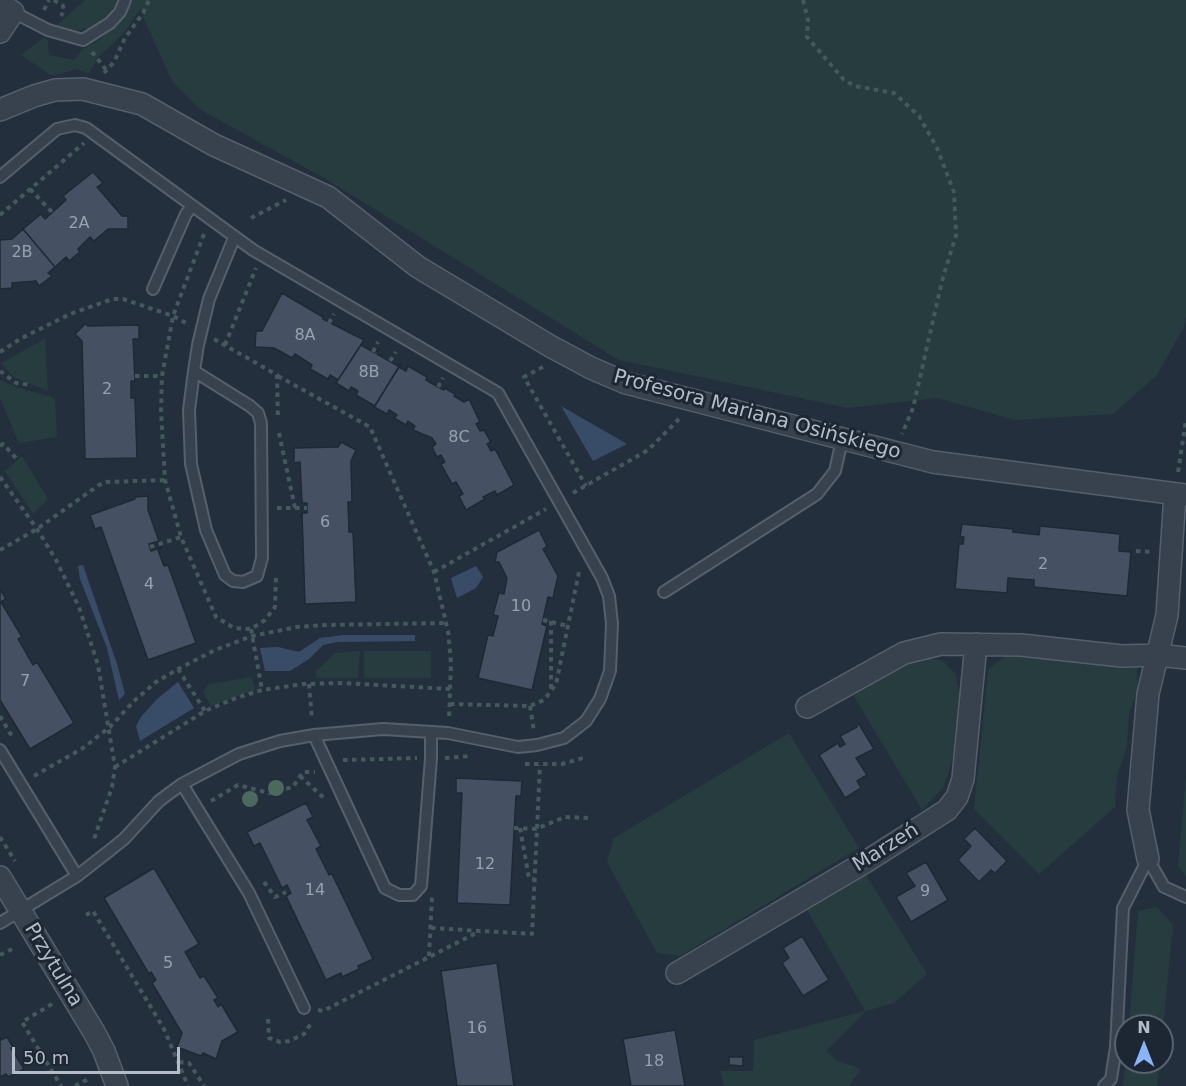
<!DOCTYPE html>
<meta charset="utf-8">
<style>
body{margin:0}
#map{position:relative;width:1186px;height:1086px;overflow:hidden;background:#242f3e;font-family:"DejaVu Sans",sans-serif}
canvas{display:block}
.north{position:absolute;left:1114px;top:1014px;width:60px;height:60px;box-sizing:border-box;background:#1d2633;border:2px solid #59626f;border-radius:50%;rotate:0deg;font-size:16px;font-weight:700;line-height:24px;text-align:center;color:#b4bcc9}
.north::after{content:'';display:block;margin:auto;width:21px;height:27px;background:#8ab4f8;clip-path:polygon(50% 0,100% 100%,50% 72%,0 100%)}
.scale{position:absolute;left:12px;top:1047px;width:168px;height:27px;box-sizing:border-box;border:3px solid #b4bcc9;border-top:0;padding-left:8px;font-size:18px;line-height:21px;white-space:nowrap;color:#b4bcc9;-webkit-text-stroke:4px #1d2633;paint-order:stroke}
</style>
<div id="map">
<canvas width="1186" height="1086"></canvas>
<div class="north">N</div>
<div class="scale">50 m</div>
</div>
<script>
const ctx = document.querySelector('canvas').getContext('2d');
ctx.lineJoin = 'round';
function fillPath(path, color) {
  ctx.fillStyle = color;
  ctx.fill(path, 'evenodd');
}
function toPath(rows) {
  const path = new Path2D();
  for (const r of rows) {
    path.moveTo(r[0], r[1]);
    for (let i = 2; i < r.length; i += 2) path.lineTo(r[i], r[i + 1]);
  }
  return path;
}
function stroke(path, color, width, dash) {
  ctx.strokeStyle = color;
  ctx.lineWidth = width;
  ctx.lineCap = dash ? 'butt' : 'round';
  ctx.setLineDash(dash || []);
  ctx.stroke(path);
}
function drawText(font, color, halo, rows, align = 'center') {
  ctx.font = font + ' "DejaVu Sans",sans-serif';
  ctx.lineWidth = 6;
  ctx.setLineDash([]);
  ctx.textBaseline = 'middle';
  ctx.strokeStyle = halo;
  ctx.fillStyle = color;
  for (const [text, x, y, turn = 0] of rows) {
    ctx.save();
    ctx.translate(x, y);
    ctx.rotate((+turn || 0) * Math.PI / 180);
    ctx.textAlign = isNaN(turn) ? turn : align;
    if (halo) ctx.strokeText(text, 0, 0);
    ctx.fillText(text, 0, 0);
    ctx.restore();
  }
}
fillPath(toPath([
 [85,0,117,0,115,6,105,19,90,28,73,31,56,26],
 [131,0,1186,0,1186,316,1184,327,1157,375,1113,414,1015,420,937,398,848,408,619,360,324,178,201,110,172,81,140,10,122,35,97,58,89,74,77,69,52,76,21,55,44,37,48,41,49,55,74,60,83,49,97,41,121,19,131,4],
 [45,339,48,391,13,377,1,363],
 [0,380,16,387,55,398,57,437,19,443,0,398],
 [22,456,48,499,33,514,5,471],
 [360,651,358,678,316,678,316,671,335,653],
 [364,651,431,651,431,678,364,678],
 [1007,654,1137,667,1138,691,1129,713,1127,747,1117,776,1115,807,1039,874,974,809,988,670],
 [925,656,943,661,956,674,959,694,954,755,943,788,922,810,853,695,908,661],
 [252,677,255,690,211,706,203,692,209,684],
 [789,733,859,848,680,956,657,953,607,862,614,838],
 [1186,776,1186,876,1178,866],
 [866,875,927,974,894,1003,866,1011,826,1051,836,1060,861,1069,849,1086,724,1086,720,1071,753,1071,754,1040,865,1011,807,910],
 [1157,907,1173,925,1162,1037,1162,1026,1129,1026,1138,911],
 [1126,1057,1126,1062,1160,1062,1157,1086,1123,1086]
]), '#263c3f');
fillPath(toPath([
 [561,406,627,444,593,461],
 [83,565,117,664,125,694,119,700,107,648,80,579,78,566],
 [476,566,483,577,476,588,457,598,451,578],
 [344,635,415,635,415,641,337,642,323,645,309,659,290,671,265,671,260,648,278,647,299,652,320,638],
 [178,682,194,708,140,741,136,726,141,717,157,699]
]), '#394c67');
const building = toPath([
 [93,172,103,183,97,187,122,216,128,216,128,229,108,229,94,241,90,237,78,249,80,252,69,261,66,257,55,267,23,229,41,214,45,219,66,200,63,196,93,172],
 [23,229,55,267,48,273,52,276,39,286,36,281,12,283,12,288,0,289,0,240,12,239,23,229],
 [282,293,323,317,323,319,364,340,338,380,330,375,328,379,310,369,312,365,295,354,292,358,274,348,255,347,256,331,262,331,282,293],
 [85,324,88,326,139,325,139,339,133,339,135,381,131,381,131,398,135,398,137,458,85,459,82,341,75,334,85,324],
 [361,345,375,353,378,349,379,349,377,354,398,366,401,363,375,406,356,395,358,391,351,387,349,391,336,383,361,345],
 [408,366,427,377,426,380,438,387,444,390,445,388,455,394,454,396,464,402,469,399,480,422,476,424,480,431,484,430,491,442,487,444,491,451,495,449,514,485,497,495,495,491,483,497,485,499,466,510,459,496,463,494,456,482,452,484,441,464,445,462,441,455,437,457,432,447,436,444,432,438,413,430,415,426,408,421,406,425,394,418,397,415,389,410,387,414,374,407,399,367,406,371,408,366],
 [341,442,356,450,351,461,352,502,348,502,349,532,353,532,356,602,305,604,302,513,307,513,307,503,302,503,300,462,294,463,294,448,338,447,341,442],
 [148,496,148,510,159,541,149,544,151,551,162,547,158,550,164,566,168,565,196,643,148,660,101,527,95,529,90,515,135,499,135,497,148,496],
 [962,524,1013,529,1013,532,1039,535,1040,526,1120,534,1119,551,1131,552,1127,596,1034,587,1034,580,1008,578,1007,593,955,589,959,544,963,544,964,537,960,537,962,524],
 [539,530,547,546,543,549,558,576,553,598,548,597,542,624,547,626,532,690,478,678,488,635,493,636,498,616,493,615,499,593,504,594,507,578,499,562,495,562,497,552,539,530],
 [0,589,6,599,1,602,22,637,18,639,33,665,37,662,74,723,30,749,0,700,0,589],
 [859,724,874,749,856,758,867,775,857,781,861,788,845,798,819,755,838,743,840,747,845,744,840,736,857,727,856,726,859,724],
 [456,778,522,781,521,796,516,796,510,905,457,903,462,793,456,793,456,778],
 [306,803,313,817,307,820,321,846,316,849,329,875,332,874,373,959,358,966,359,969,342,977,341,973,326,980,286,896,291,893,287,885,282,888,260,843,254,846,247,832,306,803],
 [975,828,1007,861,995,873,991,870,979,882,958,860,971,846,964,839,975,828],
 [926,862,948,900,911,922,896,897,915,886,906,873,926,862],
 [154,868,199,944,185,952,200,978,204,976,218,998,214,1000,218,1007,221,1004,238,1032,222,1041,216,1059,203,1053,201,1056,177,1047,182,1033,152,983,156,980,151,972,149,974,104,898,154,868],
 [802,936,829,980,803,996,782,963,789,958,783,948,802,936],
 [497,963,514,1086,457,1086,441,971,497,963],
 [675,1030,685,1086,631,1086,623,1039,675,1030],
 [7,1037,13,1047,11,1048,24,1069,8,1077,6,1074,0,1077,0,1038,1,1040,7,1037],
 [729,1057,743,1057,743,1066,729,1065,729,1057]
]);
fillPath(building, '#455162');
stroke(building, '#1f2835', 1.5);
const lane = toPath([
 [13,12,48,30,83,40,110,23,120,12,125,0],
 [0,177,57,129,75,125,86,128,253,250,498,393,602,578,609,596,612,624,610,671,600,699,586,721,564,738,537,745,518,747,448,733,383,729,314,735,280,741,239,754,182,784,159,801,124,839,109,851,77,876,0,923],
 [153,289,186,214,192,206],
 [194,371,250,406,258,413,261,423,262,558,257,576,243,582,233,581,225,575,206,530,191,464,189,410,194,371,198,345,209,299,234,238],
 [664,592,817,494,835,471,842,440],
 [314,735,385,888,399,895,413,895,421,886,431,758,431,732],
 [0,750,77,876],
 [182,784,249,893,304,1008],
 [1148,859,1164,887,1186,897],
 [1104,1086,1111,1079,1116,1047,1123,908,1148,859]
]);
const street = toPath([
 [0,4,13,12,0,32],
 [0,110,34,96,55,90,83,89,142,104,214,145,328,197,418,267,550,346,591,368,626,383,933,462,1186,495],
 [807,707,904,653,941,644,1021,645,1122,656,1158,655,1186,658],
 [1148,859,1138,810,1148,694,1167,615,1175,494],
 [0,877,94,1032,104,1051,117,1086],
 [677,973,867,861,947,810,957,797,963,779,976,644]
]);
stroke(lane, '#565f6c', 14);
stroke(street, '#565f6c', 24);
stroke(toPath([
 [54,0,63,6,64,11,61,16],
 [803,0,808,20,807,37,844,80,855,86,894,93,919,116,937,148,954,192,956,235,942,281,913,408,902,434],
 [44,10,49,0],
 [92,52,107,71],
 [104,73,114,62,125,38,143,13,149,0],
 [30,189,52,212],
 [0,215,84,143],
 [251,218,286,200],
 [204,234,173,316,162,376,161,411,165,480,181,537,216,617,234,628,251,629,265,620,275,607,276,575],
 [329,323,334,314],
 [214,339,277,375,278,418],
 [225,345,256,268],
 [0,352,20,339,70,314,113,299,123,299,173,316,186,323],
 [373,352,378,342],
 [390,361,396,352],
 [543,367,524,377,586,486],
 [0,371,16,383,32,385],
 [135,376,162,376],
 [278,376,370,427,434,572,448,631,451,663,449,719],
 [438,387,443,378],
 [279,433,295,508],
 [0,446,3,444,16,458],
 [1178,472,1186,420],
 [0,477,37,529,56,560,79,607,98,665,115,767,112,787,93,842],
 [573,493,648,450,679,419],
 [277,508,307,508],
 [150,547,181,537],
 [0,550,37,529,99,485,106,482,165,480],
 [1136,551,1152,552],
 [434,572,546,509],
 [543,620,568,626],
 [551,621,551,692],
 [251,629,262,690],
 [178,669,205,711],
 [309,684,312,719],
 [450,704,530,706,544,700,556,684,579,572],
 [530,706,534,732],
 [0,716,13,738],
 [445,758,471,756],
 [343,760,417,758],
 [525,764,562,764,583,758],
 [115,767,205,711,236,698,262,690,304,684,343,683,450,689],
 [34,776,83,748,110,727,134,701,156,682,178,669,215,650,252,636,297,627,326,625,447,623],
 [300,776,324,798],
 [211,801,238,785,269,793,293,787,303,772,315,772],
 [514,828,536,829,565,817,588,818],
 [520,828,529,878,534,879],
 [0,837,15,861],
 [264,882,275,897,286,892],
 [86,915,93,911,164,1029,188,1086],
 [431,928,532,934,540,765],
 [0,955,14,948],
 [429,956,432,897],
 [52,1004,22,1022,61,1086],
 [318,1010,323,1011,480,931],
 [268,1019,269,1038,280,1042,289,1041,304,1034,312,1022],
 [179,1062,189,1063,204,1086],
 [75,1086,90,1078]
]), '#44595c', 4, [4.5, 4.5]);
stroke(lane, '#38414e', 10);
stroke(street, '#38414e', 21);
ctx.fillStyle = '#4b6a5d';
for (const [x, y] of [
 [276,788],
 [250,799]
]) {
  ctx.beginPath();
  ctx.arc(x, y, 8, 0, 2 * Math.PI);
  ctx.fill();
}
drawText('16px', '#98a1af', null, [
 ["2A",79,224],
 ["2B",22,253],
 ["8A",305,336],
 ["8B",369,373],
 ["2",107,390],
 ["8C",459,438],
 ["6",325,523],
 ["2",1043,565],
 ["4",149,585],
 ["10",521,607],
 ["7",25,682],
 ["12",485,865],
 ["14",315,891],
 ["9",925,892],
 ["5",168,964],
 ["16",477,1029],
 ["18",654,1062]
]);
drawText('20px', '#b4bcc9', '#1d2633', [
 ["Profesora Mariana Osińskiego",757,415,15],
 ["Marzeń",886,848,-32],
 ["Przytulna",53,965,59]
]);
</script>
